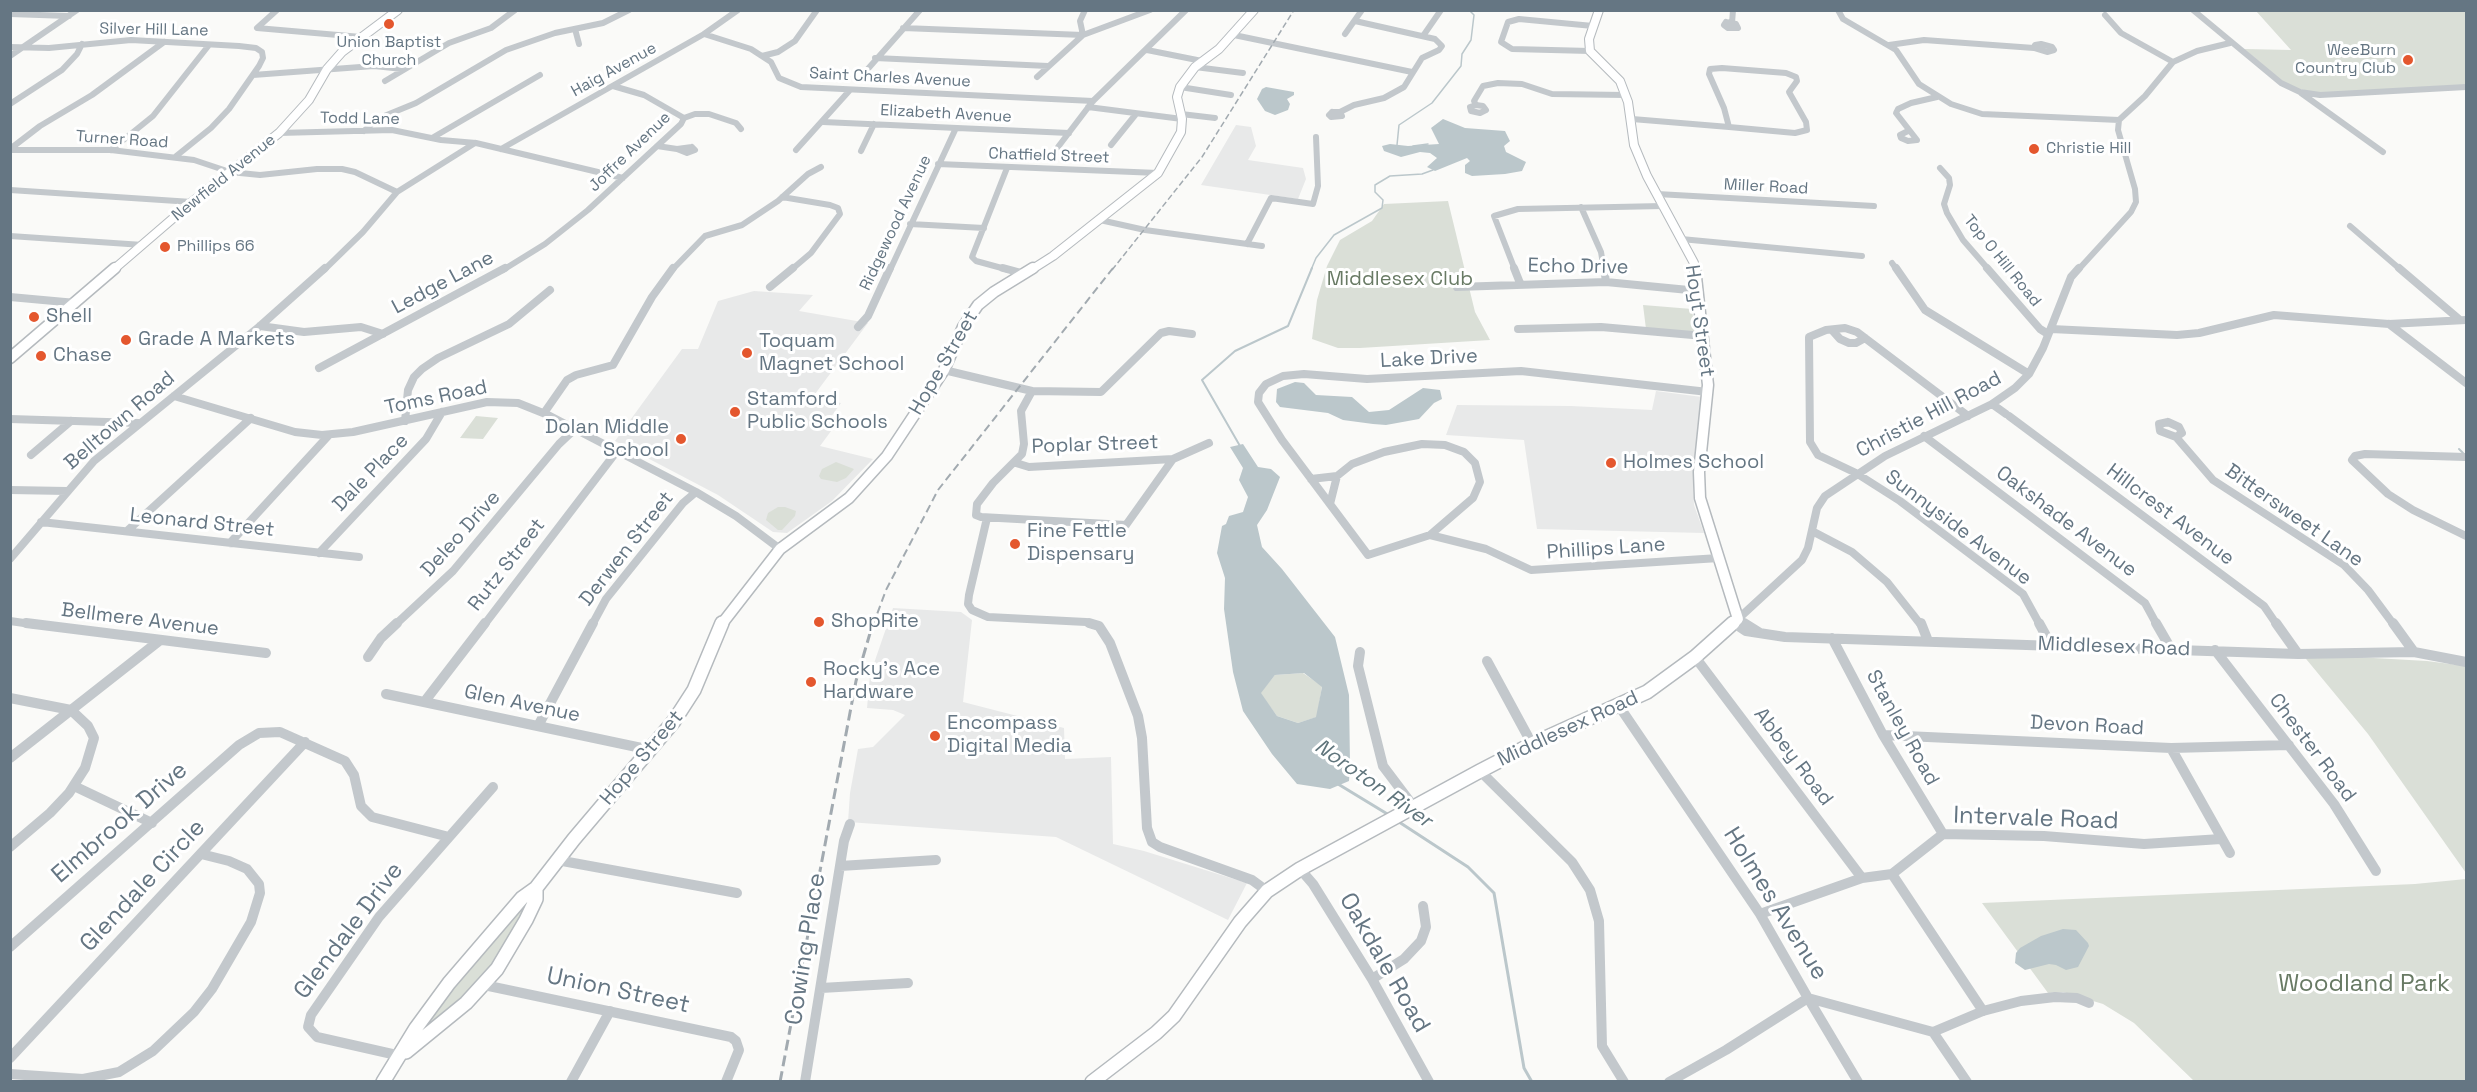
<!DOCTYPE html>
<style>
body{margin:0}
#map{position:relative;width:2477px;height:1092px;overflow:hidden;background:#fafaf8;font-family:"Space Grotesk",sans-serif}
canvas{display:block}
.frame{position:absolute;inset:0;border:12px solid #657683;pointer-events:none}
</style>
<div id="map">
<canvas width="2477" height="1092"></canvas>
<div class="frame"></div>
</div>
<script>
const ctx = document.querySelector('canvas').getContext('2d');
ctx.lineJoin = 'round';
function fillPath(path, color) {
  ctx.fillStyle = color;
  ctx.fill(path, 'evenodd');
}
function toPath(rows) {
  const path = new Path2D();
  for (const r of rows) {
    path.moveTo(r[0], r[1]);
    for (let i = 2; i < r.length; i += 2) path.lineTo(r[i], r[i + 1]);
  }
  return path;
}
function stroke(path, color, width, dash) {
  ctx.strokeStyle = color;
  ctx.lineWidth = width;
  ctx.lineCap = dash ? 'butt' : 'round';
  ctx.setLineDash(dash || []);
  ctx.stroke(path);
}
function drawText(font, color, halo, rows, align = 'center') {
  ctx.font = font + ' "Space Grotesk",sans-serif';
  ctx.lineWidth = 6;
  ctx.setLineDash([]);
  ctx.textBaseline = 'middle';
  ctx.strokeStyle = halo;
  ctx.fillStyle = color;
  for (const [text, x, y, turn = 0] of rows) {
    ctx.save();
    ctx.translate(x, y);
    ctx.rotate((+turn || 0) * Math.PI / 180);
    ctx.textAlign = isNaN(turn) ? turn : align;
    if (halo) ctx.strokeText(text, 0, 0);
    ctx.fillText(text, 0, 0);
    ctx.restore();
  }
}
fillPath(toPath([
 [1236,125,1251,127,1256,146,1248,160,1303,168,1306,179,1298,199,1201,185],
 [754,291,813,295,799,311,868,323,812,398,841,403,828,421,837,423,820,446,873,459,832,501,787,533,773,532,718,495,615,441,682,349,698,349,718,301],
 [1656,391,1702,397,1693,487,1694,505,1704,533,1537,529,1524,440,1446,435,1457,405,1571,406,1652,410],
 [893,608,961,612,972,620,963,702,1064,728,1065,759,1111,757,1113,844,1144,851,1247,883,1228,920,1056,837,848,822,850,793,858,749,873,747,905,715,893,710,867,708,870,675]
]), '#e8e9e9');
fillPath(toPath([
 [2256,11,2466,11,2466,85,2319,93,2294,88,2283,82,2244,49,2291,50],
 [1448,201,1475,312,1490,340,1360,348,1338,348,1312,339,1317,300,1327,266,1340,240,1372,221,1384,204],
 [1643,305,1692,309,1695,333,1646,329],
 [476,416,498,418,483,439,460,438],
 [836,462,854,469,846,478,837,482,821,479,819,476,822,469],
 [778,507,785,507,796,511,795,516,782,530,778,530,766,520,768,513],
 [2302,654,2427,661,2466,666,2466,873,2368,734],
 [1303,673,1322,686,1317,717,1298,723,1277,716,1260,693,1275,675],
 [2466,879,2466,1081,2194,1081,2134,1023,2103,1004,2063,992,2048,993,1982,903,2415,884],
 [525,900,530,901,495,962,481,979,464,998,423,1031,442,1002]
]), '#dadfd7');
fillPath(toPath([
 [1266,87,1294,92,1294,95,1287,99,1290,104,1288,110,1275,115,1265,111,1257,99,1262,89],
 [1443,119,1465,128,1505,131,1510,141,1504,146,1506,152,1526,162,1522,171,1505,174,1472,176,1465,173,1465,165,1470,161,1467,158,1435,171,1427,167,1437,158,1430,153,1420,152,1401,157,1384,151,1382,146,1390,144,1408,146,1439,144,1431,128],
 [1295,382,1304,383,1316,395,1352,397,1369,412,1389,410,1423,388,1440,390,1442,399,1434,403,1419,419,1386,425,1373,424,1343,420,1328,413,1280,407,1276,402,1277,389],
 [1243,444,1258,467,1271,469,1280,477,1267,510,1257,525,1262,547,1282,569,1335,637,1349,695,1350,764,1349,781,1330,789,1297,784,1272,754,1243,711,1233,672,1224,609,1225,578,1217,553,1222,526,1226,524,1229,516,1243,512,1248,497,1239,480,1243,468,1230,447],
 [1304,673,1322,687,1316,717,1298,723,1277,716,1261,693,1275,675],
 [2063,929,2076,930,2088,943,2089,946,2078,967,2066,970,2056,965,2049,964,2025,970,2015,963,2016,953,2020,948,2041,936]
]), '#bbc7cb');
stroke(toPath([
 [1397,145,1399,125,1432,103,1461,66,1462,54,1471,40,1474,15,1469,10],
 [1413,146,1428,144],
 [1311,270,1316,258,1334,235,1382,208,1383,200,1375,192,1375,185,1390,176,1422,174,1433,170]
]), '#bbc7cb', 1.5);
stroke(toPath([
 [1240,446,1202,380,1235,351,1288,326,1312,268],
 [2459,449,2463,453]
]), '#bbc7cb', 2);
stroke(toPath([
 [1338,784,1389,815],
 [1399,822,1468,867,1494,893,1524,1068,1532,1082]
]), '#bbc7cb', 3);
const majorFar2 = toPath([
 [1599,10,1589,39,1590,51,1620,81,1628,102,1634,145,1647,176,1694,263,1695,270],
 [113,270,192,202,279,133,309,100,327,69,342,52,398,10],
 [1031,270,1053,256,1158,173,1181,132,1182,119,1177,97,1180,87,1195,67,1219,49,1254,10]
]);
const majorFar1 = toPath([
 [1695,268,1708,385,1699,472,1700,498,1738,619,1732,625],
 [10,358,115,268],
 [721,625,780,549,849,498,887,456,944,370,963,327,978,305,994,292,1033,268]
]);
const major = toPath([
 [406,1052,466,1003,497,969,526,920,536,899,536,888],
 [383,1082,416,1028,449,983,522,898,536,888,574,839,674,721,694,690,722,623],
 [1092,1082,1156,1033,1174,1016,1240,922,1267,891,1300,869,1480,771,1532,744,1647,692,1695,657,1733,623]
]);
stroke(majorFar2, '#b5babe', 10);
stroke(majorFar1, '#b5babe', 13);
stroke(major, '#b5babe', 16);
stroke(toPath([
 [277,10,257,28,361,37],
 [1838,10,1843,19,1896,50,1919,84,1951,104,1982,114,2119,120],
 [2193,10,2281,83,2300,92,2320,95,2466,87],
 [10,14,69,16],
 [2105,15,2121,33,2173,62],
 [1726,22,1736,24,1738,28,1728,28,1724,25,1726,22],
 [1732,23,1733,10],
 [903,28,1083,35],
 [575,29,579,44],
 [704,34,751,49,771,62,779,78,801,87,1093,101],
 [1345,34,1362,10],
 [1083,35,1080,21,1085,10],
 [1234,35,1412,72],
 [1423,36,1441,10],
 [2041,44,2052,47,2054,50,2047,52,2034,48,2035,45,2041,44],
 [1889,45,1924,40,2034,48],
 [10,47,49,48,131,40,239,46,256,48,262,52,263,58,259,66,229,109,211,128,175,157],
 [1147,50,1202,61],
 [1590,51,1512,49,1501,42,1508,22,1519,19,1593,26],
 [10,56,77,10],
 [762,56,778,52,795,41,817,10],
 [875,58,1048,66],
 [1195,67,1243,73],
 [1722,68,1786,73,1796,77,1797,81,1789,92,1806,122,1807,130,1795,133,1729,127,1724,108,1709,74,1710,69,1722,68],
 [866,71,920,10],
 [253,75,374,66,403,69],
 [1037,77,1083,35,1150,10],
 [385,81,449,43,491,28,515,10],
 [613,86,644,95,684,118],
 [1180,87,1231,95],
 [2301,93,2383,152],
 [10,104,62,70,77,54,82,44],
 [1476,105,1474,101,1483,86,1498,83,1522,84,1552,94,1625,95],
 [1476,105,1483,106,1486,110,1480,113,1471,111,1470,107,1476,105],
 [1088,107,1182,119],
 [1332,112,1340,112,1342,116,1331,117,1329,115,1332,112],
 [1340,112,1354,105,1384,98,1404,87,1422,58,1439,50,1442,46,1435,39,1355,21],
 [1181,114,1215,118],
 [684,118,695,114,709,114,736,123,741,129],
 [1632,119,1729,127],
 [823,122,1069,133],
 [364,131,377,119,416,103,506,50,555,33,603,23,629,10],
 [1908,131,1900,135,1901,138,1908,141,1917,140,1896,113,1898,109,1911,103,1937,97],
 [279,133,392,130,441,140,476,143,623,178],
 [432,138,540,75],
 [1111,145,1136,114],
 [657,146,677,149],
 [692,147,695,150,687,153,677,149,692,147],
 [1058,147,1093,101,1186,10],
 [10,149,40,126,92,95,164,42],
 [501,149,704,34,738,10],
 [10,150,111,150,194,160,230,172,260,175,317,169,342,169,355,172,397,192,363,232,324,270],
 [111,150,153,116,209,45],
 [796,150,850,90],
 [861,151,874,124],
 [938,164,1158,173],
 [1007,168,972,257,976,261,1009,270],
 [1940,168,1949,178,1950,185,1944,204,1947,213,1963,240,1989,270],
 [10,190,192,202],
 [397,192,475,143],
 [1657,194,1874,206],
 [782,197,830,205,838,208,840,214,811,253,791,270],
 [1581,207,1601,252,1604,270],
 [1100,220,1145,230,1262,246],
 [910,224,984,228],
 [2350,226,2401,270],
 [10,236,143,245],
 [1681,239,1862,256],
 [1247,244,1271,198,1313,204,1318,186,1316,137],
 [1892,263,1897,270],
 [503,270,545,244,588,210,681,124,684,118],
 [672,270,705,236,742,225,778,201,808,174,821,167],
 [890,270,956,128],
 [1515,270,1494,216,1518,209,1663,206],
 [2078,270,2131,212,2136,202,2135,189,2118,130,2119,120,2145,96,2173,62,2197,51,2230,43]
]), '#c3c8cc', 6);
stroke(toPath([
 [1003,268,1025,274],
 [1514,268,1520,283],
 [1604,268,1606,282],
 [1896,268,1925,310,2029,374],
 [1987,268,2040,329,2048,334],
 [2399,268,2460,320],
 [770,287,793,268],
 [1457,287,1606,282,1699,291],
 [10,297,76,303],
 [2389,324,2466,383],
 [260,326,304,332,361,327,383,334],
 [858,327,868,316,890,268],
 [1518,329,1601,327,1704,336],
 [2051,329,2177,335,2199,333,2274,315,2389,324,2466,320],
 [1832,330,1840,339,1849,343,1856,343,1865,338],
 [319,368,505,268],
 [944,370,1032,391,1021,411,1024,444,1022,454,993,483,977,504,976,515,981,517,1126,525,1173,459],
 [1032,391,1101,392,1161,333,1169,331,1192,334],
 [1708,392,1521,371,1367,379,1304,374,1283,376,1266,384,1259,393,1258,402,1282,440,1368,555,1430,535,1486,549,1531,570,1719,558],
 [174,396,295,432,322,435,353,432,487,402,518,403,548,415,696,492,736,516,780,549],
 [1992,404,2006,414],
 [544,413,567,380,576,375,613,365,652,297,673,268],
 [1968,416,1857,332,1845,328,1826,330,1809,337,1810,442,1818,455,1856,473,1900,501,2023,594,2040,625],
 [2009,416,2264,606,2277,625],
 [10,419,139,423],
 [405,421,408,390,414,377,422,369,438,358,509,324,550,290],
 [2168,422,2179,427,2182,433,2176,437,2160,431,2159,424,2168,422],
 [1924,436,2145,603,2157,625],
 [2176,437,2213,480,2344,565,2368,590,2394,625],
 [31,455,71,421],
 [2466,457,2365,454,2355,456,2352,460,2388,494,2413,510,2466,536],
 [1016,463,1029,467,1173,459,1209,443],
 [1311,479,1337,476,1352,464,1384,452,1422,444,1445,445,1464,452,1475,463,1480,482,1473,498,1430,535],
 [10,490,67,491],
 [1330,504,1337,476],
 [987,518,969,595,968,604,972,610,988,617,1086,622,1094,625],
 [41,522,359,557],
 [127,531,251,418],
 [1812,531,1852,552,1887,582,1921,625],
 [230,543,329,435],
 [319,553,426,439,442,412],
 [10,559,94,461,260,326,325,268],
 [1738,619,1802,560,1808,548,1817,508,1825,496,1885,456,1992,404,2015,388,2029,374,2043,348,2071,277,2079,268],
 [1738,619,1739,625],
 [1738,619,1747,625],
 [10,621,38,625],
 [395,625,453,571,559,444,575,429],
 [484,625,617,451],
 [592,625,606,599,683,503,696,492]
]), '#c3c8cc', 8);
stroke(toPath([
 [26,623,266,653],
 [1089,623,1099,626,1110,643,1138,716,1142,738,1147,828,1152,842,1160,847,1252,880,1267,891],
 [1739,623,1740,627,1746,631,1785,637,2298,654,2414,652,2466,662],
 [1744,623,1760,633],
 [1921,623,1928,641],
 [2039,623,2051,645],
 [2156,623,2171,649],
 [2276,623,2298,654],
 [2393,623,2414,652],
 [1832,638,1883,735,1943,834],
 [2215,650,2334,804,2376,871],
 [1360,652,1358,666,1383,766,1414,807],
 [368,657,381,638,397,623],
 [1695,657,1862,878],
 [1487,661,1532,744],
 [386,694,651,750],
 [10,698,71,710,88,726,94,738,85,768,69,793,50,813,10,847],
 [425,701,485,623],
 [1619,706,1760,914,1808,998,1933,1032,1967,1082],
 [538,726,593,623],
 [1883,735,2171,748,2289,745],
 [2171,748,2230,853],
 [10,758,159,641],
 [1480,771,1572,862,1590,890,1599,921,1602,1046,1624,1082],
 [74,786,152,823],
 [557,860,737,893],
 [840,866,936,860],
 [1300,869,1313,884,1372,979,1429,1082],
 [1892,874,1983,1011],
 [1760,914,1862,878,1892,874,1943,834,2044,836,2144,844,2221,839],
 [10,947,239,745,259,733,280,732,345,761,354,775,361,806,372,817,449,837],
 [1372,979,1404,959,1421,941,1426,927,1423,906],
 [484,985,731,1037,736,1041,739,1050,726,1082],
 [821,988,908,983],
 [1933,1032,1983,1011,2021,1001,2055,997,2077,998,2089,1003],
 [401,1056,317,1037,308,1027,311,1015,379,917,493,787],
 [10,1058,305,742],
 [10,1074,83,1079,119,1072,153,1051,194,1012,212,989,251,922,260,893,259,884,247,869,229,861,201,854],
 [571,1082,610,1011],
 [805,1082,844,841,850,824],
 [1669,1082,1726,1050,1808,998,1858,1082]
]), '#c3c8cc', 10);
stroke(majorFar2, '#fff', 8);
stroke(majorFar1, '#fff', 10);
stroke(major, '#fff', 13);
stroke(toPath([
 [1112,270,1202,157,1294,10]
]), '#a2aab0', 1.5, [6, 3]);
stroke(toPath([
 [873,625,886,590,938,490,1113,268]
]), '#a2aab0', 2, [8, 4.5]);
stroke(toPath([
 [780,1082,856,681,873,623]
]), '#a2aab0', 3, [11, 5]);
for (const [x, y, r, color] of [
 [389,24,6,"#e4572e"],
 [2408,60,6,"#e4572e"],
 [2034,149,6,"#e4572e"],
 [165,247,6,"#e4572e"],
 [34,317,6,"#e4572e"],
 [126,340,6,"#e4572e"],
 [747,353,6,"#e4572e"],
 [41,356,6,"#e4572e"],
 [735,412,6,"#e4572e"],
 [681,439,6,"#e4572e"],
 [1611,463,6,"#e4572e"],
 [1015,544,6,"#e4572e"],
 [819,622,6,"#e4572e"],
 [811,682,6,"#e4572e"],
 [935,736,6,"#e4572e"]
]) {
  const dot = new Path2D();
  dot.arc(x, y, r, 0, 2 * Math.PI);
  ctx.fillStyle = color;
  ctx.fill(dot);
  stroke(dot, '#fff', 2);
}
drawText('16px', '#657683', '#fff', [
 ["Silver Hill Lane",154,30,1],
 ["Haig Avenue",614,70,-29],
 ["Saint Charles Avenue",890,78,3],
 ["Elizabeth Avenue",946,114,3],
 ["Todd Lane",360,119,1],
 ["Turner Road",122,140,4],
 ["Joffre Avenue",630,152,-44],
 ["Chatfield Street",1049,156,2],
 ["Newfield Avenue",224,178,-39],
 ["Miller Road",1766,187,3],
 ["Ridgewood Avenue",896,223,-65],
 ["Top O Hill Road",2002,261,51]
]);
drawText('16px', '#657683', '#fff', [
 ["Union Baptist",389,43,"center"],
 ["Church",389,61,"center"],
 ["WeeBurn",2396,51,"right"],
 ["Country Club",2396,69,"right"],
 ["Christie Hill",2046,149],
 ["Phillips 66",177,247]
], 'left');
drawText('20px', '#657683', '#fff', [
 ["Echo Drive",1578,267,1],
 ["Ledge Lane",443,283,-28],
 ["Hoyt Street",1699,321,82],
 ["Lake Drive",1429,359,-3],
 ["Hope Street",944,363,-60],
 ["Toms Road",436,398,-12],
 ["Christie Hill Road",1929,415,-28],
 ["Belltown Road",120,421,-41],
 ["Poplar Street",1095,445,-2],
 ["Dale Place",371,473,-46],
 ["Hillcrest Avenue",2170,515,37],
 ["Bittersweet Lane",2294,516,35],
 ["Oakshade Avenue",2066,522,37],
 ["Leonard Street",202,523,6],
 ["Sunnyside Avenue",1958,528,37],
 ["Deleo Drive",461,534,-48],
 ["Derwen Street",627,549,-52],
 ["Phillips Lane",1606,549,-4],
 ["Rutz Street",507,565,-52],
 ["Bellmere Avenue",140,620,7],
 ["Middlesex Road",2114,647,2],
 ["Glen Avenue",522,704,12],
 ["Devon Road",2087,726,3],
 ["Stanley Road",1902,728,61],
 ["Middlesex Road",1568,729,-25],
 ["Chester Road",2312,748,53],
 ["Abbey Road",1793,757,53],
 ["Hope Street",642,758,-50]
]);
drawText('20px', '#687a64', '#fff', [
 ["Middlesex Club",1400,280]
]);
drawText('20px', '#657683', '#fff', [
 ["Shell",46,317],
 ["Grade A Markets",138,340],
 ["Toquam",759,342],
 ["Magnet School",759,365],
 ["Chase",53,356],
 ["Stamford",747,400],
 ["Public Schools",747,423],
 ["Dolan Middle",669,428,"right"],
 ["School",669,451,"right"],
 ["Holmes School",1623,463],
 ["Fine Fettle",1027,532],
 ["Dispensary",1027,555],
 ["ShopRite",831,622],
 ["Rocky's Ace",823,670],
 ["Hardware",823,693],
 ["Encompass",947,724],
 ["Digital Media",947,747]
], 'left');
drawText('italic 21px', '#60757c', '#fff', [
 ["Noroton River",1373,784,35]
]);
drawText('24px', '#657683', '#fff', [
 ["Intervale Road",2036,819,2],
 ["Elmbrook Drive",120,823,-41],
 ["Glendale Circle",143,886,-47],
 ["Holmes Avenue",1775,904,58],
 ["Glendale Drive",349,931,-53],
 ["Cowing Place",806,949,-81],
 ["Oakdale Road",1384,963,60],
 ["Union Street",618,991,12]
]);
drawText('24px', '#687a64', '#fff', [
 ["Woodland Park",2364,984]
]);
</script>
